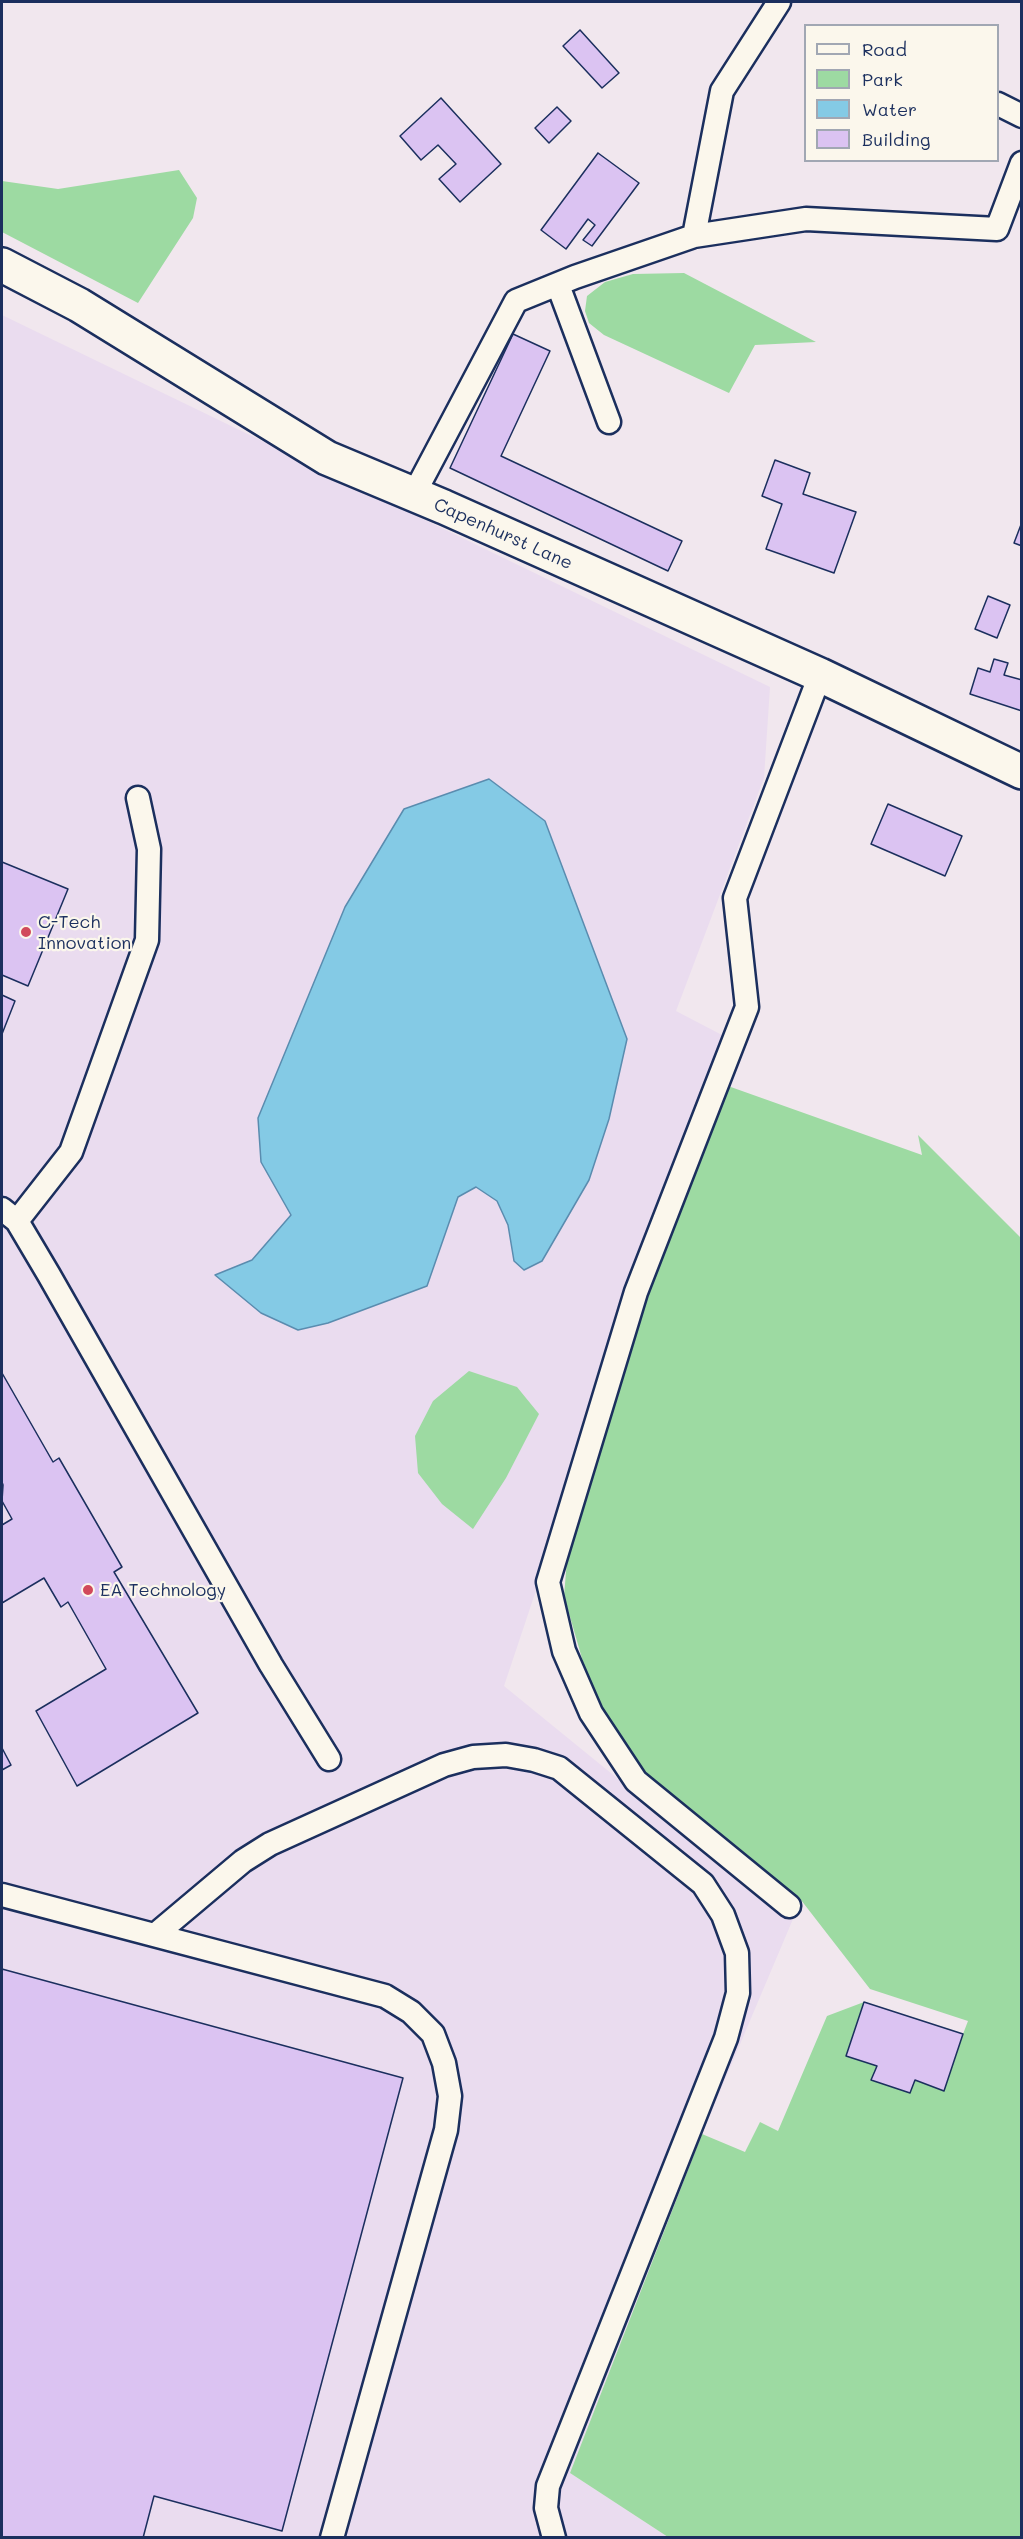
<!DOCTYPE html>
<style>
body{margin:0}
#map{position:relative;width:1023px;height:2539px;overflow:hidden;background:#f1e7ee;font-family:Mali,sans-serif}
canvas{display:block}
.frame{position:absolute;inset:0;border:3px solid #1b2f5e;pointer-events:none}
.legend{position:absolute;left:804px;top:24px;width:195px;height:138px;box-sizing:border-box;background:#fbf7ec;border:2px solid #a1a7b3;margin:0;padding:8px 10px;list-style:none;font-size:18px;color:#1b2f5e}
.legend li{display:flex;align-items:center;gap:12px;height:30px}
.legend b{width:30px;border:2px solid #a1a7b3}
</style>
<div id="map">
<canvas width="1023" height="2539"></canvas>
<div class="frame"></div>
<ul class="legend">
<li><b style="height:8px;background:#fbf7ec"></b>Road</li>
<li><b style="height:16px;background:#9ddaa2"></b>Park</li>
<li><b style="height:16px;background:#84cae5"></b>Water</li>
<li><b style="height:16px;background:#dbc3f2"></b>Building</li>
</ul>
</div>
<script>
const ctx = document.querySelector('canvas').getContext('2d');
ctx.lineJoin = 'round';
function fillPath(path, color) {
  ctx.fillStyle = color;
  ctx.fill(path, 'evenodd');
}
function toPath(rows) {
  const path = new Path2D();
  for (const r of rows) {
    path.moveTo(r[0], r[1]);
    for (let i = 2; i < r.length; i += 2) path.lineTo(r[i], r[i + 1]);
  }
  return path;
}
function stroke(path, color, width, dash) {
  ctx.strokeStyle = color;
  ctx.lineWidth = width;
  ctx.lineCap = dash ? 'butt' : 'round';
  ctx.setLineDash(dash || []);
  ctx.stroke(path);
}
function drawText(font, color, halo, rows, align = 'center') {
  ctx.font = font + ' Mali,sans-serif';
  ctx.lineWidth = 4.5;
  ctx.setLineDash([]);
  ctx.textBaseline = 'middle';
  ctx.strokeStyle = halo;
  ctx.fillStyle = color;
  for (const [text, x, y, turn = 0] of rows) {
    ctx.save();
    ctx.translate(x, y);
    ctx.rotate((+turn || 0) * Math.PI / 180);
    ctx.textAlign = isNaN(turn) ? turn : align;
    if (halo) ctx.strokeText(text, 0, 0);
    ctx.fillText(text, 0, 0);
    ctx.restore();
  }
}
fillPath(toPath([
 [2,315,770,687,764,778,676,1011,722,1035,504,1686,725,1866,793,1919,702,2134,570,2473,668,2537,2,2537],
 [261,1162,589,1180,514,1261,508,1225,497,1200,476,1187,458,1197,427,1286,216,1275,252,1260,291,1215]
]), '#eadcef');
fillPath(toPath([
 [179,170,197,198,193,218,138,303,2,232,2,181,58,189],
 [684,273,816,342,755,345,729,393,604,335,589,323,585,311,587,296,605,282,633,274],
 [728,1086,922,1155,918,1135,1021,1238,1021,2537,668,2537,570,2473,702,2134,745,2152,760,2122,778,2131,827,2016,864,2002,963,2034,968,2021,870,1989,801,1900,678,1803,635,1762,592,1693,564,1596,567,1560,648,1289],
 [469,1371,517,1387,539,1414,506,1478,473,1529,442,1504,418,1473,415,1436,433,1401]
]), '#9ddaa2');
const water = toPath([
 [489,779,545,821,627,1039,609,1119,589,1180,542,1261,524,1270,514,1261,508,1225,497,1201,476,1187,458,1197,427,1286,328,1323,298,1330,261,1313,215,1275,252,1260,291,1215,261,1162,258,1118,345,907,404,809,489,779]
]);
fillPath(water, '#84cae5');
stroke(water, '#5a8caf', 1.5);
const building = toPath([
 [580,30,619,73,602,88,563,46,580,30],
 [441,98,501,164,460,202,439,179,456,164,438,145,421,160,400,136,441,98],
 [557,107,571,121,549,143,535,128,557,107],
 [598,153,639,183,592,246,583,240,595,225,588,219,566,249,541,230,598,153],
 [513,334,550,351,501,456,682,541,668,571,450,468,513,334],
 [775,460,810,473,803,494,856,512,834,573,766,549,782,504,762,496,775,460],
 [1022,522,1022,546,1014,543,1022,522],
 [988,596,1010,605,997,638,975,629,988,596],
 [994,659,1008,663,1004,675,1022,680,1022,711,970,694,978,668,990,672,994,659],
 [888,804,962,836,945,876,871,844,888,804],
 [2,862,68,889,28,986,2,975,2,862],
 [2,995,15,1001,2,1034,2,995],
 [2,1373,53,1462,59,1458,122,1567,114,1572,198,1713,77,1786,36,1711,106,1669,68,1602,61,1607,44,1578,2,1603,2,1525,12,1519,2,1501,3,1485,2,1482,2,1373],
 [2,1748,11,1765,2,1770,2,1748],
 [2,1969,403,2078,282,2531,154,2496,143,2538,2,2538,2,1969],
 [864,2002,963,2034,944,2091,915,2080,910,2093,871,2080,877,2066,846,2056,864,2002]
]);
fillPath(building, '#dbc3f2');
stroke(building, '#1b2f5e', 1.5);
const service = toPath([
 [998,104,1022,116],
 [694,236,806,219,997,229,1022,163],
 [558,285,609,422],
 [414,494,516,301,575,277,694,236,722,91,779,2],
 [2,1209,17,1221,49,1275,271,1665,329,1759],
 [17,1221,71,1152,147,940,149,849,138,798],
 [2,1895,385,1996,411,2012,433,2034,444,2063,450,2096,446,2130,332,2538],
 [789,1906,636,1781,591,1713,564,1651,548,1582,636,1292,747,1007,735,898,820,675],
 [155,1935,243,1861,270,1844,444,1765,473,1757,506,1755,534,1760,559,1768,703,1884,723,1915,737,1953,738,1993,726,2038,548,2486,546,2508,554,2538]
]);
const tertiary = toPath([
 [2,265,79,305,327,458,444,507,820,675,1022,772]
]);
stroke(service, '#1b2f5e', 27);
stroke(tertiary, '#1b2f5e', 38);
stroke(service, '#fbf7ec', 22);
stroke(tertiary, '#fbf7ec', 33);
for (const [x, y, r, color] of [
 [26,932,6,"#d1495b"],
 [88,1590,6,"#d1495b"]
]) {
  const dot = new Path2D();
  dot.arc(x, y, r, 0, 2 * Math.PI);
  ctx.fillStyle = color;
  ctx.fill(dot);
  stroke(dot, '#fbf7ec', 2);
}
drawText('18px', '#1b2f5e', '#fbf7ec', [
 ["Capenhurst Lane",503,534,24]
]);
drawText('18px', '#1b2f5e', '#fbf7ec', [
 ["C-Tech",38,922],
 ["Innovation",38,943],
 ["EA Technology",100,1590]
], 'left');
</script>
